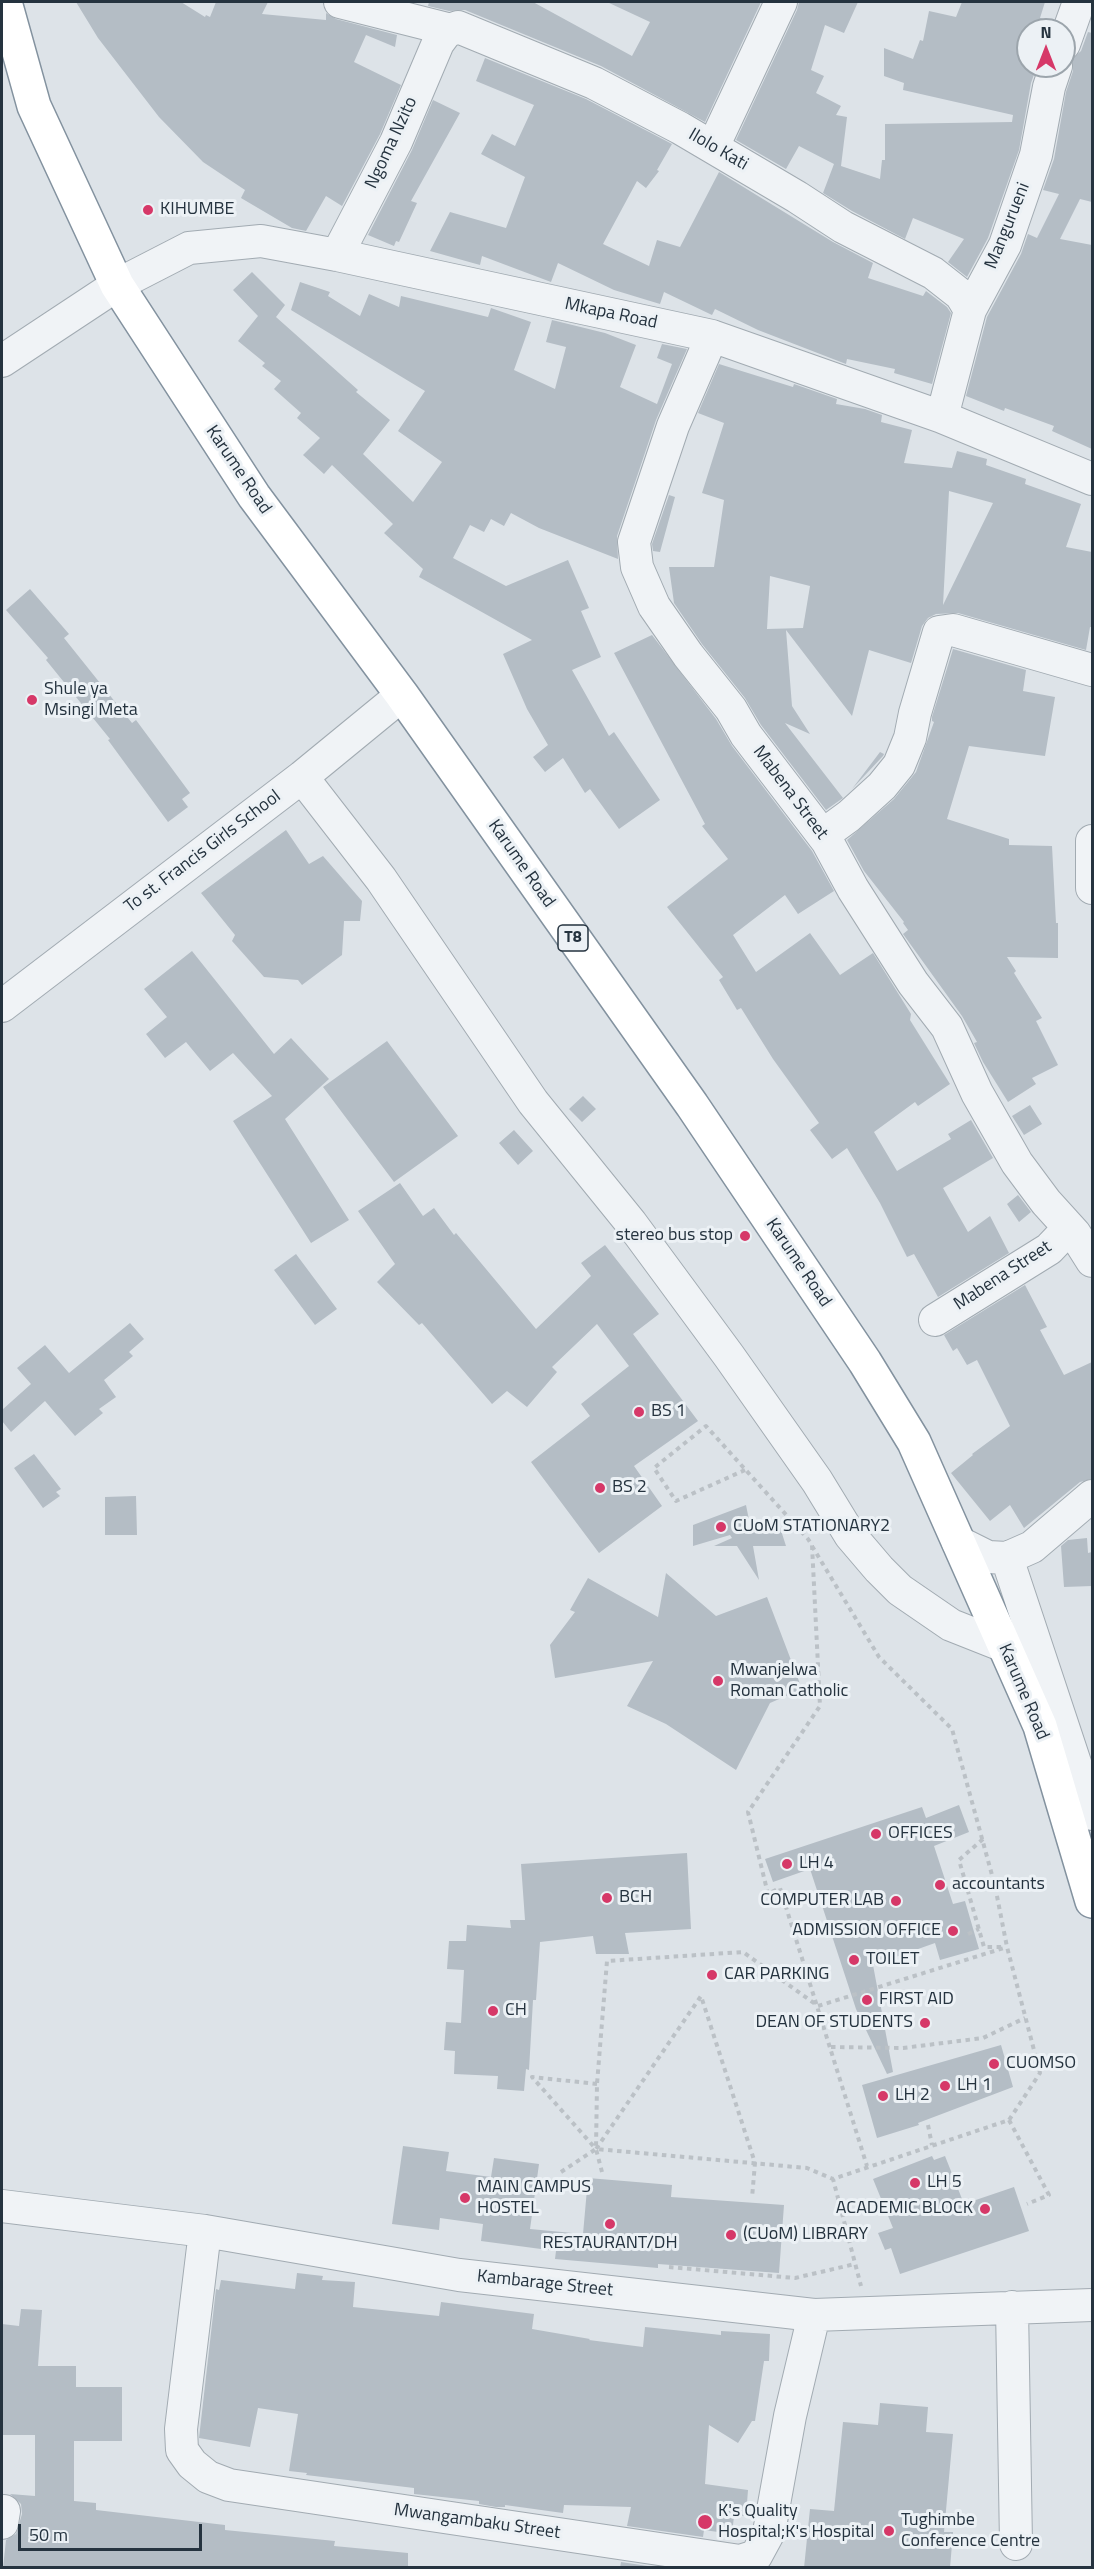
<!DOCTYPE html>
<style>
body{margin:0}
#map{position:relative;width:1094px;height:2569px;overflow:hidden;background:#dde3e8;font-family:"Titillium Web",sans-serif}
canvas{display:block}
.frame{position:absolute;inset:0;border:3px solid #25333f;pointer-events:none}
.north{position:absolute;left:1016px;top:18px;width:60px;height:60px;box-sizing:border-box;background:#ecf1f5;border:2px solid #9ca5ac;border-radius:50%;rotate:0deg;font-size:16px;font-weight:700;line-height:24px;text-align:center;color:#25333f}
.north::after{content:'';display:block;margin:auto;width:21px;height:27px;background:#d63868;clip-path:polygon(50% 0,100% 100%,50% 72%,0 100%)}
.scale{position:absolute;left:18px;top:2524px;width:184px;height:27px;box-sizing:border-box;border:3px solid #25333f;border-top:0;padding-left:8px;font-size:18px;line-height:21px;white-space:nowrap;color:#25333f;-webkit-text-stroke:4px #ecf1f5;paint-order:stroke}
</style>
<div id="map">
<canvas width="1094" height="2569"></canvas>
<div class="frame"></div>
<div class="north">N</div>
<div class="scale">50 m</div>
</div>
<script>
const ctx = document.querySelector('canvas').getContext('2d');
ctx.lineJoin = 'round';
function fillPath(path, color) {
  ctx.fillStyle = color;
  ctx.fill(path, 'evenodd');
}
function toPath(rows) {
  const path = new Path2D();
  for (const r of rows) {
    path.moveTo(r[0], r[1]);
    for (let i = 2; i < r.length; i += 2) path.lineTo(r[i], r[i + 1]);
  }
  return path;
}
function stroke(path, color, width, dash) {
  ctx.strokeStyle = color;
  ctx.lineWidth = width;
  ctx.lineCap = dash ? 'butt' : 'round';
  ctx.setLineDash(dash || []);
  ctx.stroke(path);
}
function drawText(font, color, halo, rows, align = 'center') {
  ctx.font = font + ' "Titillium Web",sans-serif';
  ctx.lineWidth = 6;
  ctx.setLineDash([]);
  ctx.textBaseline = 'middle';
  ctx.strokeStyle = halo;
  ctx.fillStyle = color;
  for (const [text, x, y, turn = 0] of rows) {
    ctx.save();
    ctx.translate(x, y);
    ctx.rotate((+turn || 0) * Math.PI / 180);
    ctx.textAlign = isNaN(turn) ? turn : align;
    if (halo) ctx.strokeText(text, 0, 0);
    ctx.fillText(text, 0, 0);
    ctx.restore();
  }
}
fillPath(toPath([
 [76,2,181,2,205,17,206,15,210,17,216,2,268,2,262,14,326,20,326,13,336,19,397,35,395,47,366,35,354,62,401,85,380,134,342,206,326,196,306,231,292,228,241,198,245,190,203,162,159,117,98,38],
 [429,2,533,2,632,56,650,22,607,2,761,2,705,122,601,66,465,10,449,11,428,6],
 [799,2,858,2,844,33,825,25,811,70,824,76,816,93,841,106,836,115,847,117,841,166,880,179,882,160,885,160,885,124,1012,122,1013,115,903,90,904,83,884,76,884,48,913,59,920,40,923,41,929,11,956,17,962,2,1045,2,1040,18,1053,22,1050,30,1028,30,1028,66,1037,66,1031,83,1019,150,988,238,967,277,948,262,964,239,913,218,905,239,852,211,823,193,834,164,799,146,786,169,736,140,797,10],
 [1088,32,1092,33,1092,202,1080,199,1060,239,1092,245,1092,449,1052,431,1054,426,1005,408,1004,411,966,396,987,317,1021,254,1028,234,1037,238,1059,194,1043,190,1054,159,1066,92,1073,71,1072,59,1081,51],
 [485,58,586,99,672,144,657,170,659,171,646,188,637,181,603,244,649,266,657,240,680,247,719,172,833,242,873,263,868,278,923,296,926,291,947,307,951,313,932,384,894,373,895,369,847,359,846,364,758,330,715,309,712,315,664,292,660,304,614,290,558,263,551,282,482,256,480,265,430,251,450,212,506,228,525,177,481,154,492,134,515,146,534,105,476,81],
 [433,100,460,113,411,201,417,203,399,242,396,241,394,246,368,235,412,150],
 [252,272,285,305,276,317,358,390,356,392,390,420,363,454,413,502,442,462,398,431,425,391,291,310,300,282,330,292,328,296,360,316,369,294,399,307,401,296,488,317,491,308,531,322,514,370,555,389,566,347,546,342,552,320,605,333,636,345,620,387,657,404,672,364,657,358,662,344,687,349,656,420,617,536,618,559,539,528,511,513,504,526,491,519,484,532,470,525,453,558,506,586,568,560,589,608,581,611,601,657,572,670,609,736,614,732,660,800,619,829,590,789,585,793,563,758,545,772,533,757,548,745,527,709,503,654,532,640,419,577,423,569,384,533,393,524,332,465,324,474,303,455,320,438,297,418,301,413,274,389,281,381,262,366,265,363,238,341,258,316,233,290],
 [719,364,793,387,794,384,837,399,836,404,865,409,882,415,881,422,912,430,904,463,952,468,957,451,987,459,986,465,1026,479,1025,484,1081,504,1066,547,1092,552,1092,627,1090,627,1086,650,958,613,936,614,928,618,922,626,911,663,869,650,852,716,786,630,792,706,810,734,785,723,843,798,826,810,761,725,745,698,702,644,674,603,669,567,714,567,724,500,702,493,724,423,698,413],
 [949,491,993,503,943,605],
 [770,576,810,586,803,628,767,629],
 [669,495,675,497,660,552,653,551,652,544],
 [30,589,69,634,64,638,132,723,136,720,190,793,182,799,188,807,168,822,108,740,110,739,46,660,48,658,6,610],
 [652,635,716,719,732,746,812,851,834,891,798,914,785,895,733,935,756,972,810,933,840,975,873,953,911,1014,910,1020,950,1084,918,1106,915,1102,874,1132,897,1171,951,1139,948,1134,971,1120,993,1158,943,1188,968,1232,990,1216,1009,1253,938,1297,914,1254,907,1257,880,1203,847,1148,832,1159,810,1130,819,1123,773,1059,741,1008,737,1010,719,980,723,977,667,907,728,859,702,826,705,824,614,653],
 [953,649,1026,670,1023,691,1055,697,1045,756,969,746,947,819,1009,839,1009,845,1052,846,1056,923,1058,923,1058,958,1007,957,1016,971,1014,973,1042,1018,1036,1021,1058,1065,1032,1078,1036,1084,1008,1102,983,1062,974,1043,977,1042,962,1016,903,934,908,930,903,923,904,922,864,871,847,840,894,799,916,772,934,722,932,721,932,717],
 [880,752,884,754,883,756,852,789],
 [286,830,309,864,323,856,362,901,360,921,344,921,342,955,302,985,298,980,264,977,232,941,235,935,201,893],
 [192,951,274,1054,291,1038,329,1079,285,1119,349,1220,311,1243,233,1121,272,1096,233,1053,210,1071,186,1042,165,1058,146,1034,167,1017,144,989],
 [387,1041,458,1136,394,1182,323,1087],
 [583,1096,596,1109,582,1122,569,1109],
 [1030,1105,1042,1124,1024,1135,1012,1116],
 [514,1130,533,1151,518,1165,499,1143],
 [400,1183,423,1216,434,1208,454,1235,456,1233,536,1329,591,1276,581,1263,605,1245,659,1314,633,1334,698,1421,634,1466,662,1506,599,1553,531,1462,590,1416,581,1404,629,1366,597,1324,552,1367,557,1372,527,1407,507,1391,492,1404,422,1323,419,1325,377,1282,395,1264,358,1211],
 [1018,1195,1031,1212,1019,1222,1007,1204],
 [296,1254,337,1309,315,1325,274,1270],
 [1025,1285,1047,1327,1040,1330,1064,1375,1092,1362,1092,1479,1080,1482,1024,1528,1010,1505,990,1521,951,1473,973,1455,972,1454,1010,1426,977,1360,967,1365,957,1348,953,1351,944,1335],
 [130,1323,144,1339,129,1352,133,1356,104,1380,116,1397,99,1409,103,1413,75,1436,45,1401,11,1432,2,1421,2,1410,31,1384,17,1368,45,1345,69,1373],
 [34,1454,61,1489,56,1492,60,1496,43,1508,14,1468],
 [136,1496,137,1535,105,1535,105,1497],
 [746,1505,751,1530,777,1518,786,1546,753,1546,759,1580,737,1546,714,1546,732,1538,730,1535,693,1546,693,1525],
 [1087,1538,1088,1553,1092,1552,1092,1586,1064,1587,1061,1546,1068,1540],
 [666,1573,716,1616,767,1597,802,1689,770,1703,736,1770,666,1724,627,1706,653,1661,555,1678,550,1645,575,1612,570,1610,588,1578,658,1617],
 [959,1805,969,1832,934,1846,953,1904,965,1901,979,1949,940,1960,935,1943,873,1965,893,2072,887,2074,856,2009,810,1869,773,1882,765,1859,922,1807,926,1818],
 [687,1853,691,1929,625,1933,629,1954,596,1954,593,1936,540,1942,536,2000,533,2000,529,2070,526,2069,524,2091,497,2089,498,2076,454,2074,455,2051,444,2050,446,2022,461,2023,464,1970,447,1969,449,1941,466,1941,467,1925,511,1928,510,1920,525,1920,521,1864],
 [1001,2045,1013,2087,918,2123,919,2125,877,2138,862,2085],
 [403,2146,449,2152,446,2171,491,2177,494,2158,539,2164,530,2229,583,2234,588,2178,672,2185,671,2197,784,2205,779,2273,658,2264,658,2268,555,2259,556,2251,481,2241,483,2224,440,2218,439,2230,392,2224],
 [932,2156,934,2160,945,2156,964,2204,1014,2187,1029,2231,900,2274,891,2248,885,2250,878,2233,893,2228,873,2179],
 [297,2273,323,2276,322,2280,355,2282,353,2307,439,2316,441,2302,534,2314,532,2329,590,2339,589,2340,643,2347,645,2327,721,2335,721,2331,770,2334,769,2361,764,2361,755,2421,752,2421,738,2443,709,2425,705,2484,748,2490,746,2516,734,2516,732,2534,704,2530,703,2537,627,2526,631,2507,564,2505,563,2513,505,2505,505,2507,496,2507,479,2504,479,2501,414,2494,414,2488,306,2475,307,2473,289,2471,298,2414,258,2408,250,2447,199,2438,216,2289,219,2290,221,2280,295,2289],
 [21,2309,42,2310,38,2366,76,2366,76,2387,122,2387,122,2441,74,2441,74,2501,96,2503,96,2510,225,2525,225,2530,335,2541,334,2546,408,2553,408,2568,3,2568,6,2540,16,2534,22,2514,21,2504,10,2494,35,2496,35,2435,2,2435,2,2324,19,2326],
 [880,2403,928,2407,926,2432,953,2434,944,2532,953,2532,950,2568,804,2568,810,2509,834,2511,843,2422,878,2425],
 [621,2562,661,2568,620,2568]
]), '#b4bdc5');
const minor = toPath([
 [340,2,451,30],
 [1064,44,1079,2],
 [713,147,781,2],
 [337,255,396,142,438,43,447,31,458,27,594,83,680,128,797,197,843,227,933,273,961,295,970,310],
 [712,336,673,426,634,542,637,567,654,606,688,655,731,709,746,735,827,841,853,889,913,983,947,1027,977,1093,1017,1163,1046,1202,1075,1234,1092,1261],
 [2,361,117,285,189,248,261,241,337,255,712,336,942,417,1092,479],
 [942,417,970,310,1005,245,1036,155,1049,87,1056,66],
 [302,777,381,879,533,1102,631,1223,729,1356,817,1481,850,1535,879,1569,900,1590,951,1625,1004,1646],
 [823,835,849,816,882,786,899,765,910,738,915,713,939,632,953,630,1092,670],
 [1092,841,1092,888],
 [2,1006,302,777,402,695],
 [935,1320,1049,1249,1069,1228],
 [958,1542,988,1557,1007,1558,1032,1547,1092,1496],
 [1007,1558,1092,1814],
 [2,2206,205,2231,459,2275,814,2315,1092,2305],
 [205,2231,181,2429,182,2450,192,2464,208,2477,229,2485,740,2561,756,2556,769,2532,790,2416,814,2315],
 [1012,2307,1016,2544],
 [2,2523,4,2511]
]);
const highway = toPath([
 [5,2,34,106,117,285,254,496,402,695,692,1105,865,1362,914,1442,1040,1726,1092,1901]
]);
stroke(minor, '#a2abb2', 34);
stroke(highway, '#83929f', 36);
stroke(toPath([
 [745,1470,676,1501,654,1468,706,1426,808,1539,812,1545,820,1706,748,1812,768,1894,780,1888,867,2166],
 [812,1546,879,1657,952,1729,995,1886,1007,1947,1040,2073,1009,2120,833,2179,861,2286],
 [983,1839,959,1860,984,1947,1003,1947],
 [968,1934,979,1929],
 [831,2047,903,2048,983,2038,1025,2018],
 [597,2084,532,2077,596,2149,701,1996,755,2163,752,2198],
 [1009,2120,1049,2195,1027,2204],
 [928,2125,932,2145],
 [561,2172,596,2149,807,2168,833,2179],
 [602,2172,596,2149,597,2084,607,1961,743,1952,818,2006,1007,1947],
 [669,2267,795,2278,855,2264]
]), '#bbc1c6', 4, [4.5, 4.5]);
stroke(minor, '#f0f3f6', 32);
stroke(highway, '#fff', 33);
for (const [x, y, r, color] of [
 [148,210,6,"#d63868"],
 [32,700,6,"#d63868"],
 [745,1236,6,"#d63868"],
 [639,1412,6,"#d63868"],
 [600,1488,6,"#d63868"],
 [721,1527,6,"#d63868"],
 [718,1681,6,"#d63868"],
 [876,1834,6,"#d63868"],
 [787,1864,6,"#d63868"],
 [940,1885,6,"#d63868"],
 [607,1898,6,"#d63868"],
 [896,1901,6,"#d63868"],
 [953,1931,6,"#d63868"],
 [854,1960,6,"#d63868"],
 [712,1975,6,"#d63868"],
 [867,2000,6,"#d63868"],
 [493,2011,6,"#d63868"],
 [925,2023,6,"#d63868"],
 [994,2064,6,"#d63868"],
 [945,2086,6,"#d63868"],
 [883,2096,6,"#d63868"],
 [915,2183,6,"#d63868"],
 [465,2198,6,"#d63868"],
 [985,2209,6,"#d63868"],
 [610,2224,6,"#d63868"],
 [731,2235,6,"#d63868"],
 [705,2522,8,"#d63868"],
 [889,2531,6,"#d63868"]
]) {
  const dot = new Path2D();
  dot.arc(x, y, r, 0, 2 * Math.PI);
  ctx.fillStyle = color;
  ctx.fill(dot);
  stroke(dot, '#ecf1f5', 2);
}
for (const [x, y, w] of [
 [573,938,30]
]) {
  const box = new Path2D();
  box.roundRect(x - w / 2, y - 13, w, 26, 4.5);
  ctx.fillStyle = '#ecf1f5';
  ctx.fill(box);
  stroke(box, '#25333f', 1.5);
}
drawText('bold 16px', '#25333f', null, [
 ["T8",573,938]
]);
drawText('18px', '#25333f', '#ecf1f5', [
 ["Ngoma Nzito",392,143,-65],
 ["Ilolo Kati",718,150,30],
 ["Mangurueni",1008,226,-68],
 ["Mkapa Road",611,314,12],
 ["Karume Road",238,470,56],
 ["Mabena Street",790,793,53],
 ["To st. Francis Girls School",203,852,-37],
 ["Karume Road",521,864,55],
 ["Karume Road",798,1263,56],
 ["Mabena Street",1003,1276,-33],
 ["Karume Road",1023,1692,67],
 ["Kambarage Street",545,2284,6],
 ["Mwangambaku Street",477,2522,8]
]);
drawText('18px', '#25333f', '#ecf1f5', [
 ["KIHUMBE",160,210],
 ["Shule ya",44,690],
 ["Msingi Meta",44,711],
 ["stereo bus stop",733,1236,"right"],
 ["BS 1",651,1412],
 ["BS 2",612,1488],
 ["CUoM STATIONARY2",733,1527],
 ["Mwanjelwa",730,1671],
 ["Roman Catholic",730,1692],
 ["OFFICES",888,1834],
 ["LH 4",799,1864],
 ["accountants",952,1885],
 ["BCH",619,1898],
 ["COMPUTER LAB",884,1901,"right"],
 ["ADMISSION OFFICE",941,1931,"right"],
 ["TOILET",866,1960],
 ["CAR PARKING",724,1975],
 ["FIRST AID",879,2000],
 ["CH",505,2011],
 ["DEAN OF STUDENTS",913,2023,"right"],
 ["CUOMSO",1006,2064],
 ["LH 1",957,2086],
 ["LH 2",895,2096],
 ["LH 5",927,2183],
 ["MAIN CAMPUS",477,2188],
 ["HOSTEL",477,2209],
 ["ACADEMIC BLOCK",973,2209,"right"],
 ["(CUoM) LIBRARY",743,2235],
 ["RESTAURANT/DH",610,2244,"center"],
 ["K's Quality",718,2512],
 ["Hospital;K's Hospital",718,2533],
 ["Tughimbe",901,2521],
 ["Conference Centre",901,2542]
], 'left');
</script>
